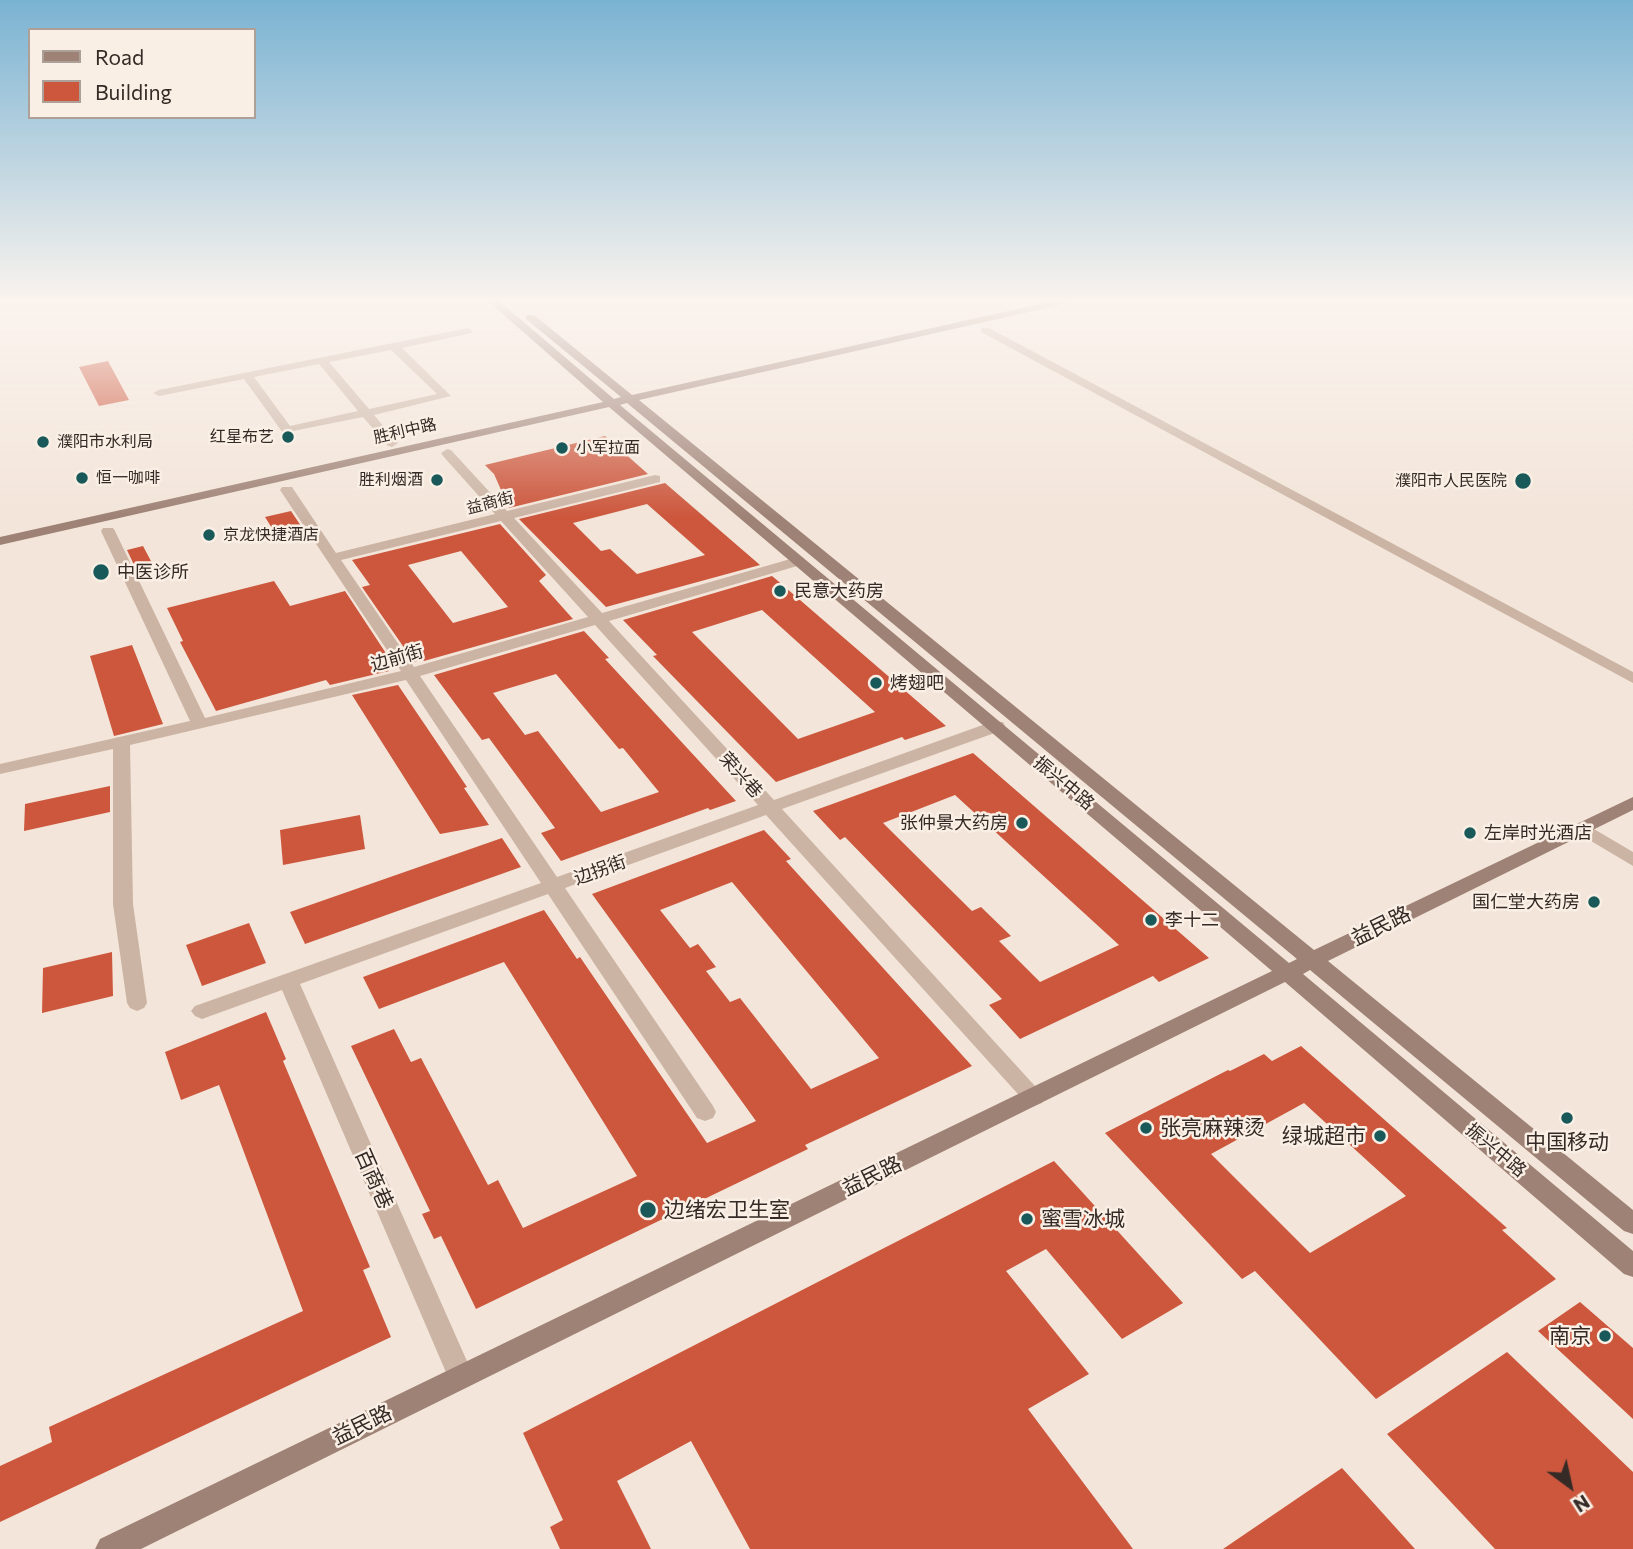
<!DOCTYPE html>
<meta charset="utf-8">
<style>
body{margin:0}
#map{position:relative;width:1633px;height:1549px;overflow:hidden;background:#f3e5d9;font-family:Commissioner,sans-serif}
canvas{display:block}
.legend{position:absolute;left:28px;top:28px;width:228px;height:91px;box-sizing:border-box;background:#faefe5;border:2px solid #aca099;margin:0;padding:9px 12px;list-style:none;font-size:21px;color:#362a26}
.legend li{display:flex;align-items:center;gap:14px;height:35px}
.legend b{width:35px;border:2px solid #aca099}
.north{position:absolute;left:1535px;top:1451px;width:70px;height:70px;-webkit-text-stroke:5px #faefe5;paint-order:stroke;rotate:147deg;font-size:19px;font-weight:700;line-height:28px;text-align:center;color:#362a26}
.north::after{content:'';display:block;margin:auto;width:24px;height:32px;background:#362a26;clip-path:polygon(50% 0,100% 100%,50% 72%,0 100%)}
</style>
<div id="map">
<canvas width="1633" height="1549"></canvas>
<ul class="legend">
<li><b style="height:9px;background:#9f8276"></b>Road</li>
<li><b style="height:19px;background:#cc573d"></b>Building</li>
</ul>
<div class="north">N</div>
</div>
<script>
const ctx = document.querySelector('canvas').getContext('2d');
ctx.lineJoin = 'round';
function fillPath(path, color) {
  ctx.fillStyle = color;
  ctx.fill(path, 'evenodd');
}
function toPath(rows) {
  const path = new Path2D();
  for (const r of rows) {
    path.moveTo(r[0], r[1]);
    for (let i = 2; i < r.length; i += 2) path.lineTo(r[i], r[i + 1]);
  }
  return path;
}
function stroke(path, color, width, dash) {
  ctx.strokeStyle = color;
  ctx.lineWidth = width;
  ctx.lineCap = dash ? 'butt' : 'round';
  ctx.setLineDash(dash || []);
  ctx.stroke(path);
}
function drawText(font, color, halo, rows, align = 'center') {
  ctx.font = font + ' Commissioner,"Noto Sans SC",sans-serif';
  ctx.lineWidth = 5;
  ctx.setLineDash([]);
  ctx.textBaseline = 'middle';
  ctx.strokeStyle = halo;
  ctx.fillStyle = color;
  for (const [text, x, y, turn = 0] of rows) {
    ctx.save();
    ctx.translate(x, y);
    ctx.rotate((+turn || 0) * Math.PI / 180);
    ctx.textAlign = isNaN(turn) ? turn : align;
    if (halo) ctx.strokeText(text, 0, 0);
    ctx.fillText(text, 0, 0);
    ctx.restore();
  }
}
fillPath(toPath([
 [108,361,129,400,99,406,79,367],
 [605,436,648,474,509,508,494,474,485,465],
 [665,483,760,565,606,607,519,519],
 [647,504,705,555,637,574,610,549,601,551,573,523],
 [291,511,301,526,275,533,265,517],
 [500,524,546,575,539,581,573,619,424,661,422,659,414,662,362,587,370,585,352,560],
 [461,551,508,607,453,623,408,565],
 [143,546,152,563,135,567,127,550],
 [772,576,778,581,946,726,905,740,902,737,776,782,653,656,657,655,623,620],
 [762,610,875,712,798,739,692,632],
 [274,581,290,606,345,591,395,667,387,669,389,671,330,685,326,680,216,711,180,642,183,641,167,608],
 [584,631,609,658,605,659,736,801,710,810,708,808,561,861,541,833,555,828,489,738,482,740,434,675],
 [556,674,619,749,623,748,659,792,601,812,538,731,525,735,493,693],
 [132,645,163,724,114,736,90,656],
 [398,685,467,787,464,788,489,825,440,834,352,695],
 [973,753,1209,958,1159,982,1153,976,1020,1039,989,1005,1002,999,845,837,840,840,813,811],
 [955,795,1119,945,1040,982,999,941,1011,936,981,907,972,911,883,823],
 [110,786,110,812,24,831,25,804],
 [360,815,365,849,283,865,280,830],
 [764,830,791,859,786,861,972,1066,805,1145,808,1149,476,1309,441,1236,434,1239,422,1214,430,1211,351,1046,394,1029,411,1062,421,1058,488,1185,498,1180,523,1228,637,1176,504,962,379,1009,363,977,544,910,577,959,580,957,707,1143,756,1121,592,894],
 [732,882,879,1058,811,1089,740,998,730,1002,706,971,716,967,698,944,690,948,660,910],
 [502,838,521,867,305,944,290,912],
 [249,923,266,963,202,986,186,945],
 [112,952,113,996,42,1013,43,968],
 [266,1012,286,1059,283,1061,370,1267,363,1270,391,1337,0,1522,0,1466,52,1442,49,1427,303,1311,219,1085,181,1100,165,1052],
 [1301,1046,1507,1228,1502,1230,1556,1279,1376,1399,1255,1271,1242,1279,1105,1133,1228,1070,1230,1071,1264,1054,1272,1061],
 [1304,1103,1406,1196,1310,1253,1211,1154],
 [1054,1161,1183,1303,1122,1339,1046,1249,1006,1271,1089,1374,1028,1409,1133,1549,750,1549,691,1441,617,1481,651,1549,560,1549,550,1527,563,1520,523,1433],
 [1580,1302,1633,1348,1633,1419,1538,1331],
 [1507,1352,1633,1472,1633,1549,1495,1549,1387,1434],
 [1342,1468,1415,1549,1223,1549]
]), '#cc573d');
fillPath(toPath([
 [468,328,473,331,472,333,402,348,451,396,374,415,398,443,392,447,388,446,363,417,283,433,244,379,159,396,153,393,159,390,468,328],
 [391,350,437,394,369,409,329,362,391,350],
 [319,364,358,411,290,426,254,377,319,364],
 [981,328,989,328,1633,672,1633,683,981,332,981,328],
 [447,449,451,450,507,511,655,475,660,476,660,482,514,518,602,613,794,558,804,558,804,564,609,621,774,800,991,722,1003,722,1005,726,1003,730,782,809,1045,1097,1042,1103,1034,1106,1026,1103,766,815,565,888,713,1106,716,1112,713,1118,705,1121,697,1118,548,894,300,984,474,1377,470,1386,461,1389,452,1386,448,1377,282,990,202,1019,195,1016,191,1011,195,1006,541,883,406,680,130,745,133,904,147,1003,144,1008,137,1011,130,1008,127,1003,113,904,113,749,0,774,0,764,190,721,101,531,103,528,113,528,115,531,205,718,401,671,280,490,282,487,292,487,336,553,495,514,443,456,441,453,447,449],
 [501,521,588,617,414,667,341,560,501,521],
 [595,625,758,805,557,877,420,676,595,625],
 [1582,822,1633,852,1633,866,1576,832,1573,828,1576,824,1582,822]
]), '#cbb4a4');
fillPath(toPath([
 [488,301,499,301,614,399,621,397,526,319,526,315,534,315,632,395,1053,301,1069,301,1064,304,639,400,1314,950,1633,797,1633,810,1328,961,1633,1210,1633,1234,1624,1231,1310,970,1303,974,1633,1251,1633,1277,1624,1274,1285,982,141,1549,95,1549,100,1539,1272,971,609,407,0,545,0,537,603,402,488,301],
 [627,403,1297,959,1289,963,620,405,627,403]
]), '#9f8276');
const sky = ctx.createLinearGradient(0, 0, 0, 517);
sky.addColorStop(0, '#7ab3d2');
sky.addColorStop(0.58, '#faf3ee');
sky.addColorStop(1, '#faf3ee00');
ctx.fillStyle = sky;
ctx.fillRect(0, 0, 1633, 517);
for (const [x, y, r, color] of [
 [288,437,7,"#1a595a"],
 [43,442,7,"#1a595a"],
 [562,448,7,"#1a595a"],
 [82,478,7,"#1a595a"],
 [437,480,7,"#1a595a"],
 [1523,481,9,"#1a595a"],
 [209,535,7,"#1a595a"],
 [101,572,9,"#1a595a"],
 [780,591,7,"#1a595a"],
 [876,683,7,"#1a595a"],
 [1022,823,7,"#1a595a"],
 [1470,833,7,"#1a595a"],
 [1594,902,7,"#1a595a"],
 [1151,920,7,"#1a595a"],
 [1567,1118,7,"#1a595a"],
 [1146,1128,7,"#1a595a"],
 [1380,1136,7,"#1a595a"],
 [648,1210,9,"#1a595a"],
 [1027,1219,7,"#1a595a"],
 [1605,1336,7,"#1a595a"]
]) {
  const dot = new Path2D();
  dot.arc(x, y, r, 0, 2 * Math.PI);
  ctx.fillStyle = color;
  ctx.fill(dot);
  stroke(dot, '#faefe5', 2.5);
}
drawText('16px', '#362a26', '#faefe5', [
 ["胜利中路",405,431,-13],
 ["益商街",490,503,-14]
]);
drawText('16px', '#362a26', '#faefe5', [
 ["红星布艺",274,437,"right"],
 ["濮阳市水利局",57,442],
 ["小军拉面",576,448],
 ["恒一咖啡",96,478],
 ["胜利烟酒",423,480,"right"],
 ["濮阳市人民医院",1507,481,"right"],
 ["京龙快捷酒店",223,535]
], 'left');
drawText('18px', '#362a26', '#faefe5', [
 ["中医诊所",117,572],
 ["民意大药房",794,591],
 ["烤翅吧",890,683],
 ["张仲景大药房",1008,823,"right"],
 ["左岸时光酒店",1484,833],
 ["国仁堂大药房",1580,902,"right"],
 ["李十二",1165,920]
], 'left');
drawText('18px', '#362a26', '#faefe5', [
 ["边前街",397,658,-16],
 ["荣兴巷",741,775,48],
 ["振兴中路",1064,783,40],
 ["边拐街",600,870,-20],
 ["振兴中路",1496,1150,40]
]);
drawText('21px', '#362a26', '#faefe5', [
 ["益民路",1381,926,-26],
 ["益民路",872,1176,-26],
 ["百商巷",374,1179,66],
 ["益民路",362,1425,-26]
]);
drawText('21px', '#362a26', '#faefe5', [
 ["张亮麻辣烫",1160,1128],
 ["绿城超市",1366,1136,"right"],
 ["中国移动",1567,1142,"center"],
 ["边绪宏卫生室",664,1210],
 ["蜜雪冰城",1041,1219],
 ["南京",1591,1336,"right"]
], 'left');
</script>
